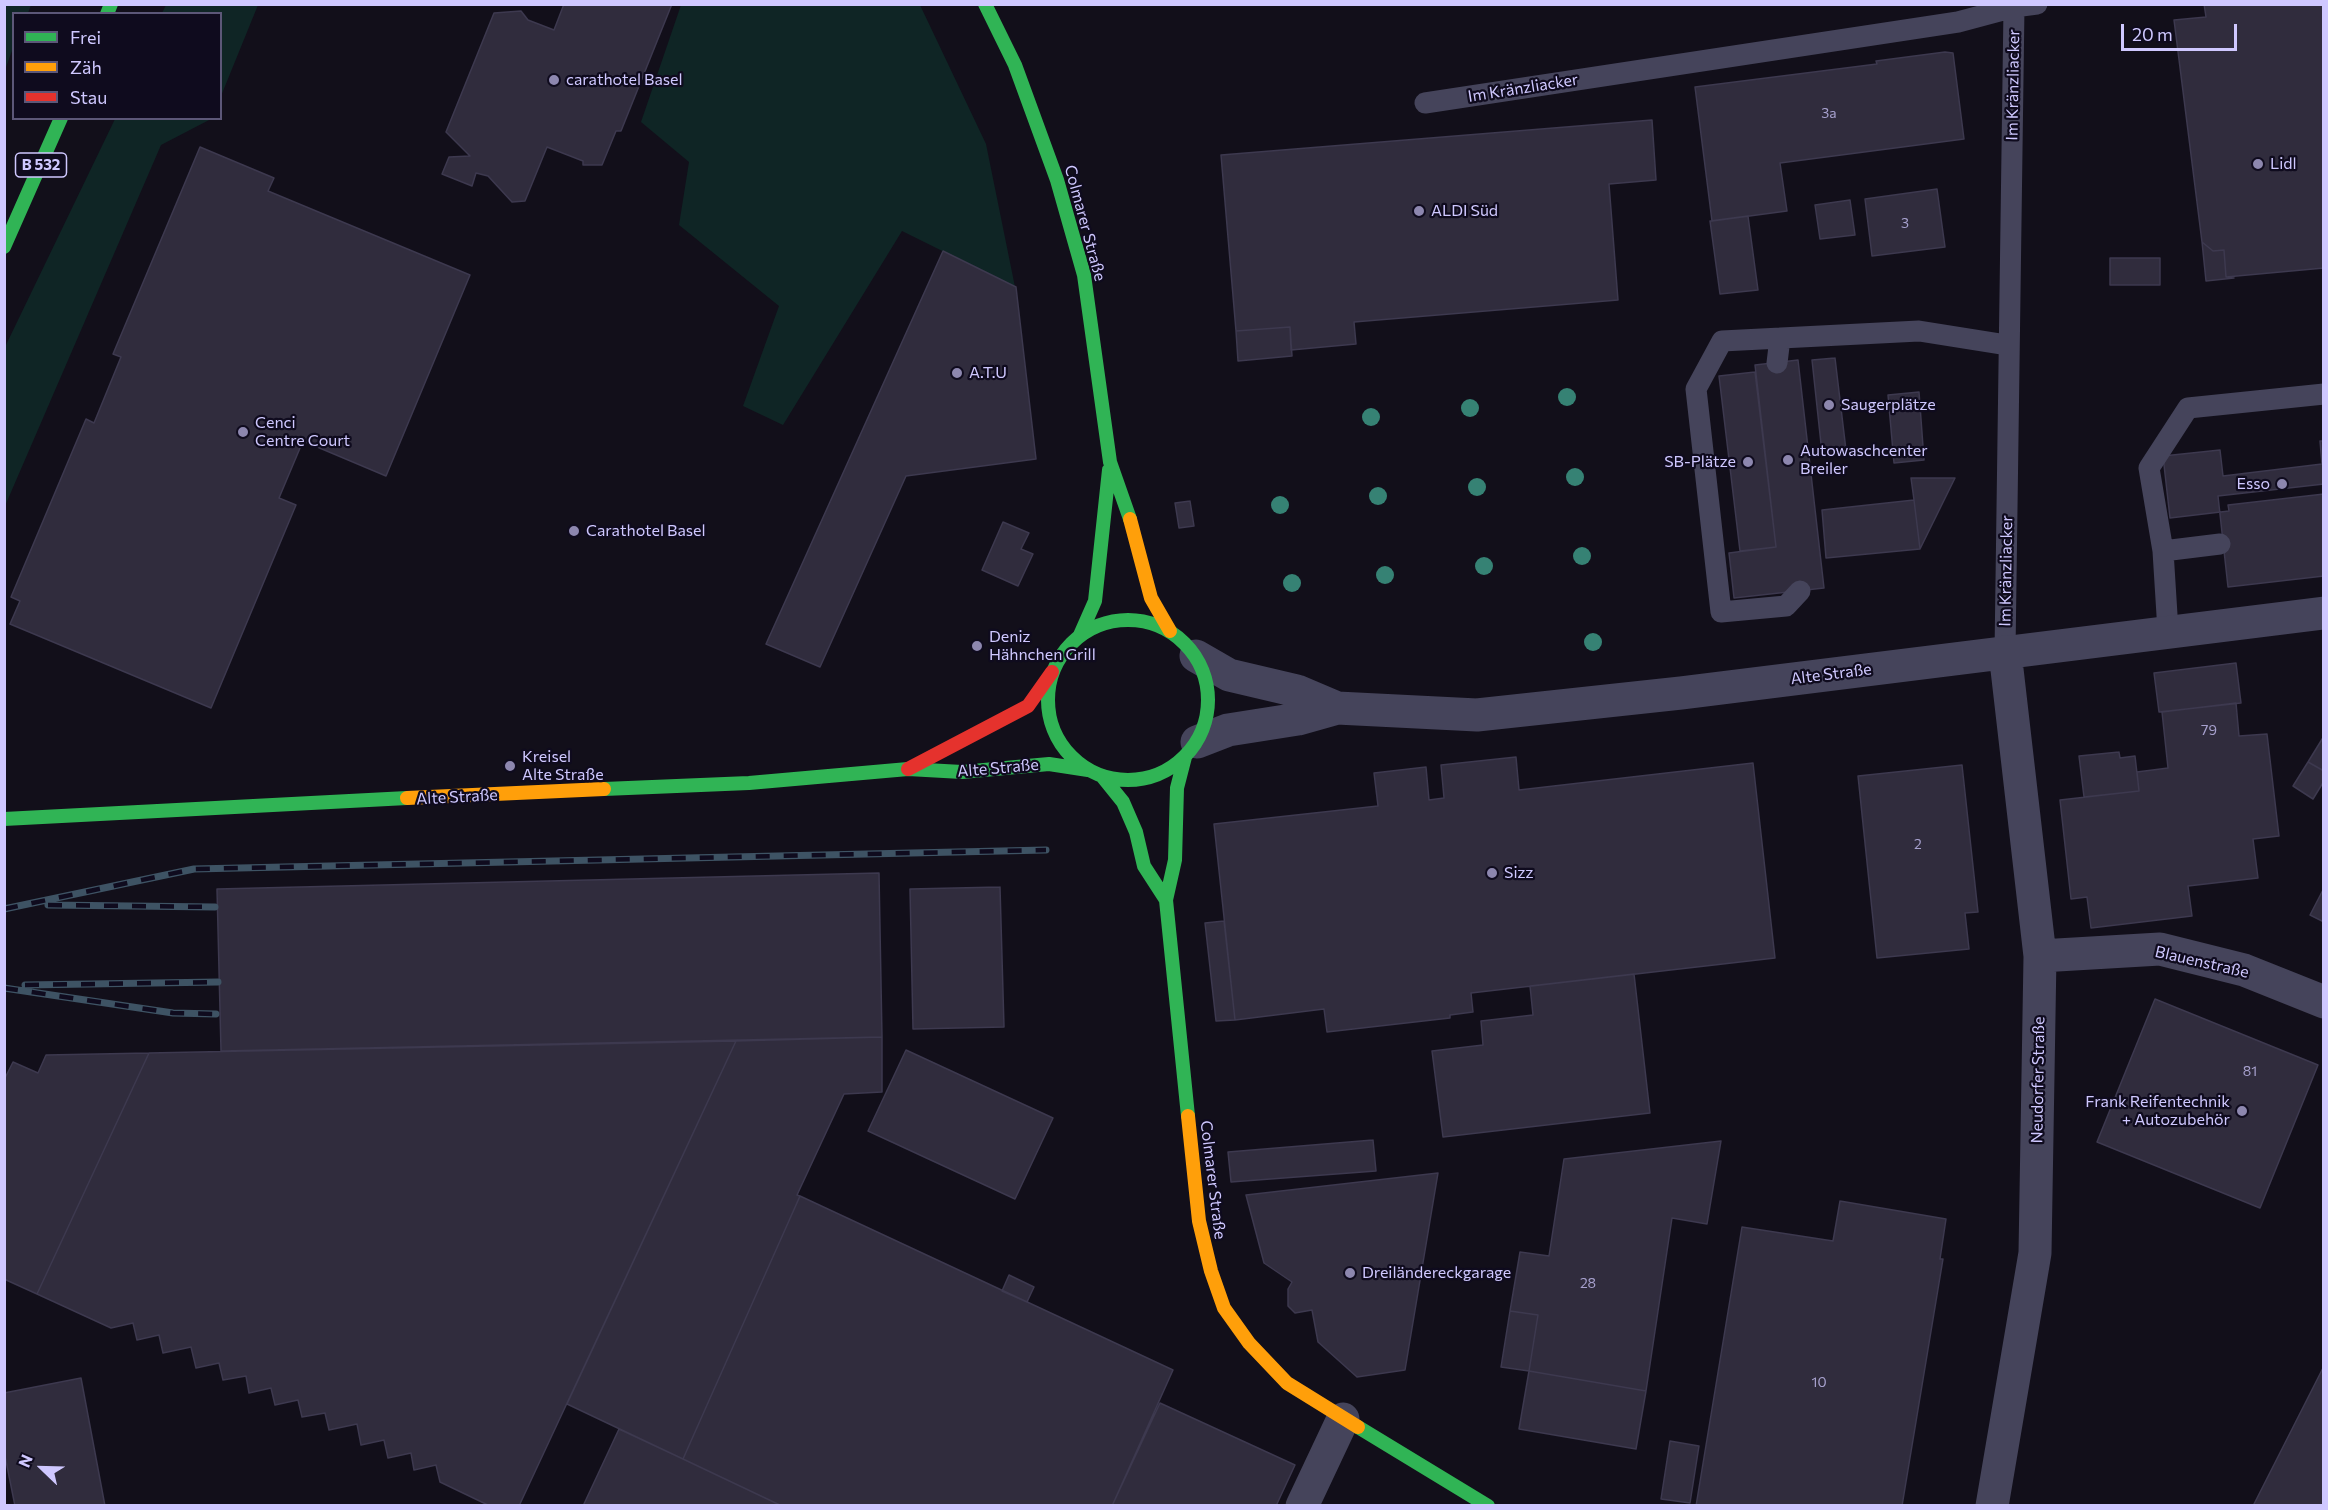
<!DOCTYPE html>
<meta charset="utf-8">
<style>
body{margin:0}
#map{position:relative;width:2328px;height:1510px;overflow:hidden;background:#120f1a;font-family:Commissioner,sans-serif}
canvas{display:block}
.frame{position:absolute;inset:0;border:6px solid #cfc8ff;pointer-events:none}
.legend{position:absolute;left:12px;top:12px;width:210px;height:108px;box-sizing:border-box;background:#0f0b1e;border:2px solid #5c5778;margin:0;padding:8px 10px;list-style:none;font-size:18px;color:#cfc8ff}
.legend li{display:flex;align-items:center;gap:12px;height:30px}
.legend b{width:30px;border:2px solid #5c5778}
.north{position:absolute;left:12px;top:1438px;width:60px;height:60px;-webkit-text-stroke:4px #0f0b1e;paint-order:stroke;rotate:293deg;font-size:16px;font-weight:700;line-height:24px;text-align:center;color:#cfc8ff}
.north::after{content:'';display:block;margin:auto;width:21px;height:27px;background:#cfc8ff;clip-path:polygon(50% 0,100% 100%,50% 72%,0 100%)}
.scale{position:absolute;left:2121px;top:24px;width:116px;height:27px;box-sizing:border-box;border:3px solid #cfc8ff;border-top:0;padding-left:8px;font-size:18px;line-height:21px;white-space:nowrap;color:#cfc8ff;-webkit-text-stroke:4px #0f0b1e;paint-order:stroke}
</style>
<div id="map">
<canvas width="2328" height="1510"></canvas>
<div class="frame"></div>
<ul class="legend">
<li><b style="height:8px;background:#30b455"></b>Frei</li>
<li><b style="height:8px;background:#ff9f0a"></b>Zäh</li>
<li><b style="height:8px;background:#e5322d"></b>Stau</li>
</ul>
<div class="north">N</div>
<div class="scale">20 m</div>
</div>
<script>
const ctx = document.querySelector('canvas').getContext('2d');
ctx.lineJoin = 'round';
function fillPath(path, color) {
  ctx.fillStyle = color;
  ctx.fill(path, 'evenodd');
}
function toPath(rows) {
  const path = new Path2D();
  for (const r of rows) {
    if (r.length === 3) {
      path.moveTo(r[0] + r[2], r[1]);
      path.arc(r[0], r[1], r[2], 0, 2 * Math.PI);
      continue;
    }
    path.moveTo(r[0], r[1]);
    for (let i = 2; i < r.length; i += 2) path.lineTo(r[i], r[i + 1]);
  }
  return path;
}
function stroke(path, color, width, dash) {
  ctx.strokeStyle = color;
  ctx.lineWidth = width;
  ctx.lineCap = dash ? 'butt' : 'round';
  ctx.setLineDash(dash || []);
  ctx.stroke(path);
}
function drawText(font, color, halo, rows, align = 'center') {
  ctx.font = font + ' Commissioner,sans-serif';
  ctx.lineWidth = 4.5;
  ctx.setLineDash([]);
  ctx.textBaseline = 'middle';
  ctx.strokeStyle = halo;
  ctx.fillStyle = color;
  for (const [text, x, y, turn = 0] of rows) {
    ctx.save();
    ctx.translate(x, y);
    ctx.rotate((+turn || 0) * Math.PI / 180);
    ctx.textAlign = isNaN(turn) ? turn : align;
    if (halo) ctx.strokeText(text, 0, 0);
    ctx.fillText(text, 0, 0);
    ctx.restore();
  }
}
fillPath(toPath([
 [5,4,31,5,28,13,14,14,13,48,5,70],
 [166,5,258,5,221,96,220,14,162,13],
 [681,5,920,5,986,144,1015,287,902,231,783,425,743,406,779,306,679,225,689,162,641,122],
 [115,119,211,119,161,145,5,506,5,347]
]), '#0f2525');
const building = toPath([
 [564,4,672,4,621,131,616,131,602,165,583,165,583,161,547,147,525,201,512,202,488,176,476,173,472,186,442,174,449,157,470,156,446,132,494,13,521,11,528,20,554,30,564,4],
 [2204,4,2324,4,2324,268,2226,277,2224,250,2213,251,2202,242,2174,20,2206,17,2204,4],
 [1945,52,1953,53,1964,139,1780,163,1787,211,1712,221,1695,87,1877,64,1876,61,1945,52],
 [1652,120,1656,180,1609,184,1618,300,1354,322,1356,344,1291,350,1290,327,1236,331,1221,155,1652,120],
 [200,147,274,178,268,191,470,275,386,476,303,441,279,498,296,505,211,708,10,624,20,601,11,597,86,419,94,423,121,357,113,354,200,147],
 [1937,189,1945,247,1872,256,1865,199,1937,189],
 [1850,200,1855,235,1820,239,1815,205,1850,200],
 [1748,216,1758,290,1720,294,1710,221,1748,216],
 [2202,242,2213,251,2224,250,2226,277,2234,278,2206,281,2202,242],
 [943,251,1016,287,1036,459,906,476,820,667,766,644,943,251],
 [2110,258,2160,258,2160,285,2110,285,2110,258],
 [1290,327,1292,356,1238,361,1236,331,1290,327],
 [1835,358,1846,450,1822,453,1812,360,1835,358],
 [1798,360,1824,588,1734,598,1729,553,1776,547,1755,365,1798,360],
 [1755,372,1776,547,1740,551,1719,376,1755,372],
 [1919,392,1924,460,1894,463,1888,395,1919,392],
 [2320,441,2324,441,2324,494,2228,505,2229,511,2170,518,2163,456,2220,450,2223,476,2322,464,2320,441],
 [1911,478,1955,478,1920,549,1914,500,1911,478],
 [2324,484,2324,576,2228,587,2218,496,2324,484],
 [1914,500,1920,549,1826,558,1822,510,1914,500],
 [1190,501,1194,526,1179,528,1175,503,1190,501],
 [1003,522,1029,533,1021,549,1033,554,1018,586,982,570,1003,522],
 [2236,663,2241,703,2159,712,2154,673,2236,663],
 [2236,703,2239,736,2267,734,2279,836,2253,839,2258,878,2188,886,2192,916,2091,928,2087,897,2071,899,2060,800,2139,791,2137,772,2168,768,2162,712,2236,703],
 [2324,736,2324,771,2308,762,2324,736],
 [2119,752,2120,758,2135,756,2139,791,2084,797,2079,756,2119,752],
 [1516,757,1519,790,1753,763,1775,958,1471,993,1473,1012,1450,1015,1450,1018,1327,1032,1324,1009,1235,1020,1214,824,1378,806,1374,773,1426,767,1429,800,1444,798,1441,765,1516,757],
 [2308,762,2324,771,2324,781,2313,799,2293,786,2308,762],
 [1962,765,1978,912,1965,913,1969,949,1877,958,1858,776,1962,765],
 [879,873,882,1037,221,1051,217,889,879,873],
 [1000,887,1004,1027,913,1029,910,889,1000,887],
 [2324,888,2324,922,2310,915,2324,888],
 [1224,921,1235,1020,1216,1021,1205,923,1224,921],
 [1634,974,1650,1113,1443,1137,1432,1051,1483,1045,1481,1021,1533,1015,1530,986,1634,974],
 [2155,999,2318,1065,2260,1208,2097,1142,2155,999],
 [882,1037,882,1092,844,1094,797,1195,800,1196,683,1459,567,1404,736,1041,882,1037],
 [736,1041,519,1506,490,1506,440,1482,436,1465,414,1470,411,1453,388,1458,384,1440,361,1445,357,1424,329,1430,325,1413,302,1417,298,1400,275,1405,271,1388,249,1393,246,1376,223,1380,219,1363,196,1368,191,1347,163,1353,159,1335,137,1340,133,1323,111,1328,37,1294,149,1053,736,1041],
 [906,1050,1053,1118,1015,1199,868,1131,906,1050],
 [149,1053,37,1294,4,1279,4,1080,13,1062,38,1073,46,1055,149,1053],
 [1373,1140,1376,1171,1231,1182,1228,1152,1373,1140],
 [1721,1141,1707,1224,1672,1218,1646,1391,1529,1371,1538,1315,1510,1311,1520,1252,1549,1256,1564,1159,1721,1141],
 [1438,1173,1405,1370,1357,1377,1318,1342,1312,1310,1295,1313,1288,1306,1288,1289,1292,1282,1264,1263,1246,1195,1438,1173],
 [800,1196,1173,1370,1112,1506,782,1506,683,1459,800,1196],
 [1840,1201,1946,1219,1940,1259,1943,1259,1902,1506,1696,1506,1742,1227,1833,1241,1840,1201],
 [1009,1275,1034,1287,1027,1302,1002,1291,1009,1275],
 [1510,1311,1538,1315,1529,1371,1501,1367,1510,1311],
 [2324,1366,2324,1506,2253,1506,2324,1366],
 [1529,1371,1646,1391,1636,1449,1519,1429,1529,1371],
 [81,1378,105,1506,15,1506,4,1451,4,1393,81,1378],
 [1160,1403,1295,1465,1276,1506,1112,1506,1160,1403],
 [619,1429,683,1459,782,1506,583,1506,619,1429],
 [1670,1441,1699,1446,1690,1503,1661,1499,1670,1441]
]);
fillPath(building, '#302c3d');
stroke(building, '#3d394f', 1.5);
stroke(toPath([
 [2014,4,2014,7,2037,4],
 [1425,103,1958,22,2014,7,2005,652],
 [1777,363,1780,338],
 [2163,551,2220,544],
 [1800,591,1786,606,1721,612,1696,389,1722,341,1919,331,2007,345],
 [2168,631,2163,551,2149,468,2188,408,2324,394]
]), '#45445b', 21);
stroke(toPath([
 [1196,656,1229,675,1297,691,1337,708],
 [1197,742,1228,730,1298,719,1337,708,1477,715,1681,693,2324,613],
 [2040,956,2160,949,2244,970,2324,1002],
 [1302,1506,1343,1419],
 [1992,1506,2035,1253,2040,956,2005,652]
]), '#45445b', 33);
stroke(toPath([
 [985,4,1015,65,1057,180,1084,275,1110,462,1130,519],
 [107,14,111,4],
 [4,247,61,118],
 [1128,700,80],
 [1080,635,1095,601,1109,470],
 [1185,757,1177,788,1175,860,1166,900,1188,1116],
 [1102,776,1123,802,1136,832,1144,866,1166,900],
 [604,789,749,783,908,769,962,772,1049,764,1088,770],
 [4,819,407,798],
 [1358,1427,1488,1506]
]), '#30b455', 14);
stroke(toPath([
 [1130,519,1151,598,1170,631],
 [407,798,604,789],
 [1188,1116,1199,1221,1211,1271,1224,1308,1249,1343,1287,1383,1358,1427]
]), '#ff9f0a', 14);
stroke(toPath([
 [908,769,1028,706,1052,672]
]), '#e5322d', 14);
const rail = toPath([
 [48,905,215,907],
 [4,909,194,869,1046,850],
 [25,985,218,982],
 [4,988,173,1013,216,1014]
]);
stroke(rail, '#3e5364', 7);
stroke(rail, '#0f0b1e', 4.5, [14]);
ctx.fillStyle = '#368274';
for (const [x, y] of [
 [1567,397],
 [1470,408],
 [1371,417],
 [1575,477],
 [1477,487],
 [1378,496],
 [1280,505],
 [1582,556],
 [1484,566],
 [1385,575],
 [1292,583],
 [1593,642]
]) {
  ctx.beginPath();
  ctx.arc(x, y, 9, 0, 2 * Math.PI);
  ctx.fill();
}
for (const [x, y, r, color] of [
 [554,80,6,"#8d87af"],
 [2258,164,6,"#8d87af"],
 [1419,211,6,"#8d87af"],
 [957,373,6,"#8d87af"],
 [1829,405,6,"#8d87af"],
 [243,432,6,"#8d87af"],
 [1788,460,6,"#8d87af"],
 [1748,462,6,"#8d87af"],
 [2282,484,6,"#8d87af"],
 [574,531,6,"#8d87af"],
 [977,646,6,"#8d87af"],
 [510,766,6,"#8d87af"],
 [1492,873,6,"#8d87af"],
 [2242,1111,6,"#8d87af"],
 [1350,1273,6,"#8d87af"]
]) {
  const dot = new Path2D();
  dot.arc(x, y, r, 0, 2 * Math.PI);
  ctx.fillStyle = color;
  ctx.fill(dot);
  stroke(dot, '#0f0b1e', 2);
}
drawText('14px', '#a7a1ce', null, [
 ["3a",1829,113],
 ["3",1905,223],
 ["79",2209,730],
 ["2",1918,844],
 ["81",2250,1071],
 ["28",1588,1283],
 ["10",1819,1382]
]);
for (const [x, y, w] of [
 [41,165,51]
]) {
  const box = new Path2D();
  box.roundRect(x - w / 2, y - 12, w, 24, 4.5);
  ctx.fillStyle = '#0f0b1e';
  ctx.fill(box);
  stroke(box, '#cfc8ff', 1.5);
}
drawText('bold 15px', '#cfc8ff', null, [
 ["B 532",41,165]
]);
drawText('16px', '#cfc8ff', '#0f0b1e', [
 ["carathotel Basel",566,80],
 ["Lidl",2270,164],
 ["ALDI Süd",1431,211],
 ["A.T.U",969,373],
 ["Saugerplätze",1841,405],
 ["Cenci",255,423],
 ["Centre Court",255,441],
 ["Autowaschcenter",1800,451],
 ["Breiler",1800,469],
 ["SB-Plätze",1736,462,"right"],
 ["Esso",2270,484,"right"],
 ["Carathotel Basel",586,531],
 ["Deniz",989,637],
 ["Hähnchen Grill",989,655],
 ["Kreisel",522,757],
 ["Alte Straße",522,775],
 ["Sizz",1504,873],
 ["Frank Reifentechnik",2230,1102,"right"],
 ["+ Autozubehör",2230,1120,"right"],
 ["Dreiländereckgarage",1362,1273]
], 'left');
drawText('16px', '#cfc8ff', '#0f0b1e', [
 ["Im Kränzliacker",2013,85,-89],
 ["Im Kränzliacker",1523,88,-9],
 ["Colmarer Straße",1085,223,75],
 ["Im Kränzliacker",2006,571,-89],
 ["Alte Straße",1831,674,-7],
 ["Alte Straße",998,768,-5],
 ["Alte Straße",457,797,-3],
 ["Blauenstraße",2202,962,13],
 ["Neudorfer Straße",2038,1080,-89],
 ["Colmarer Straße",1213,1180,83]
]);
</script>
